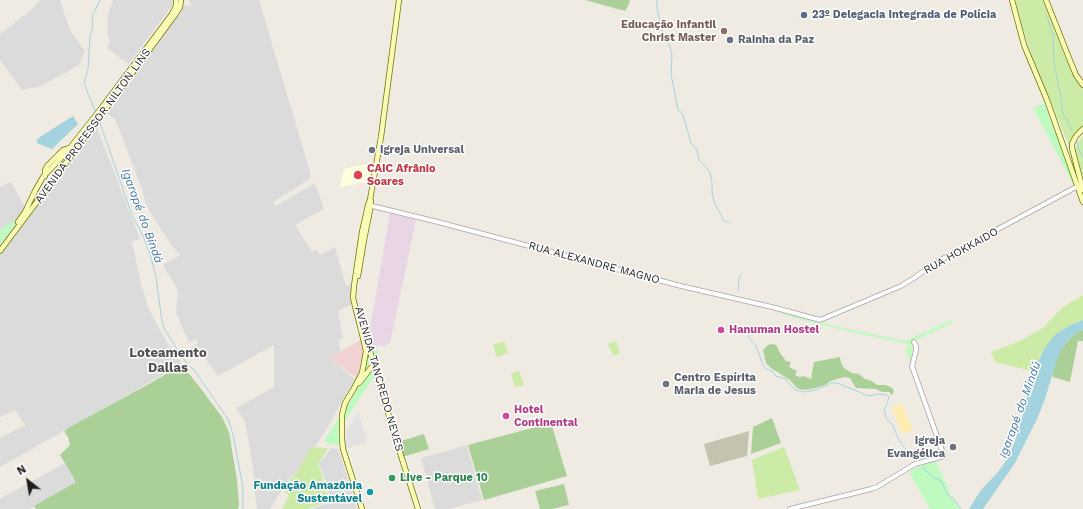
<!DOCTYPE html>
<meta charset="utf-8">
<style>
body{margin:0}
#map{position:relative;width:1083px;height:509px;overflow:hidden;background:#efebe3;font-family:"Work Sans",sans-serif}
canvas{display:block}
.north{position:absolute;left:8px;top:461px;width:40px;height:40px;-webkit-text-stroke:3px #fff;paint-order:stroke;rotate:329deg;font-size:11px;font-weight:700;line-height:16px;text-align:center;color:#1e1e1e}
.north::after{content:'';display:block;margin:auto;width:14px;height:18px;background:#1e1e1e;clip-path:polygon(50% 0,100% 100%,50% 72%,0 100%)}
</style>
<div id="map">
<canvas width="1083" height="509"></canvas>
<div class="north">N</div>
</div>
<script>
const ctx = document.querySelector('canvas').getContext('2d');
ctx.lineJoin = 'round';
function fillPath(path, color) {
  ctx.fillStyle = color;
  ctx.fill(path, 'evenodd');
}
function toPath(rows) {
  const path = new Path2D();
  for (const r of rows) {
    path.moveTo(r[0], r[1]);
    for (let i = 2; i < r.length; i += 2) path.lineTo(r[i], r[i + 1]);
  }
  return path;
}
function stroke(path, color, width, dash) {
  ctx.strokeStyle = color;
  ctx.lineWidth = width;
  ctx.lineCap = dash ? 'butt' : 'round';
  ctx.setLineDash(dash || []);
  ctx.stroke(path);
}
function drawText(font, color, halo, rows, align = 'center') {
  ctx.font = font + ' "Work Sans",sans-serif';
  ctx.lineWidth = 3;
  ctx.setLineDash([]);
  ctx.textBaseline = 'middle';
  ctx.strokeStyle = halo;
  ctx.fillStyle = color;
  for (const [text, x, y, turn = 0] of rows) {
    ctx.save();
    ctx.translate(x, y);
    ctx.rotate((+turn || 0) * Math.PI / 180);
    ctx.textAlign = isNaN(turn) ? turn : align;
    if (halo) ctx.strokeText(text, 0, 0);
    ctx.fillText(text, 0, 0);
    ctx.restore();
  }
}
fillPath(toPath([
 [40,0,60,0,70,30,85,51,79,65,41,86,22,90,0,60,0,34,31,10],
 [113,0,172,0,174,3,129,64,107,48,110,42,107,31,108,15],
 [189,0,259,0,311,175,309,180,273,202,276,206,315,183,324,209,295,225,312,252,316,249,320,255,335,247,346,286,353,284,352,304,338,311,343,338,338,340,341,351,329,358,355,379,323,435,298,471,292,476,286,484,270,509,257,509,254,484,253,467,245,422,236,408,274,387,274,345,218,376,203,355,194,359,189,353,178,358,182,364,0,467,0,438,25,425,15,410,0,417,0,187,11,182,30,216,97,128,140,239,132,242,141,284,149,309,166,341,176,355,187,350,198,343,196,339,189,343,176,312,178,292,179,292,163,265,180,255,172,246,153,217,145,202,143,192,120,131,115,119,106,113,121,94,182,5,192,6],
 [467,445,482,500,449,509,435,509,421,458],
 [331,448,338,449,348,479,327,486,319,464],
 [65,463,76,482,29,509,0,509,0,499],
 [348,480,357,509,310,509,331,502,327,487]
]), '#dcdbdb');
fillPath(toPath([
 [362,339,364,350,361,370,358,379,329,358]
]), '#f1d2d2');
fillPath(toPath([
 [390,213,416,220,390,343,385,346,378,346,373,345,368,341]
]), '#e8d5e6');
fillPath(toPath([
 [376,162,371,181,340,187,344,169]
]), '#fffedc');
fillPath(toPath([
 [749,431,747,456,710,466,704,444]
]), '#c4c3af');
fillPath(toPath([
 [1015,0,1043,0,1066,59,1083,90,1083,126,1074,135,1070,148,1032,56,1022,26],
 [1083,135,1083,181,1075,148],
 [1083,295,1083,320,1069,326,1052,338,1041,354,1035,369,1031,371,995,362,991,352,1020,341,1032,334,1043,328,1063,307],
 [504,341,508,353,497,357,493,345],
 [616,341,620,353,613,356,608,344],
 [519,371,524,385,515,387,511,374],
 [311,447,328,448,318,464,330,501,307,509,282,509,287,499,289,496,284,491,293,476,296,474],
 [784,447,800,490,758,499,752,460]
]), '#cbeba7');
fillPath(toPath([
 [585,0,630,0,628,6,625,11],
 [1083,329,1083,341,1078,341,1070,382,1053,377,1052,374,1057,356,1064,345,1072,336],
 [772,344,776,345,780,353,786,361,791,362,789,367,797,371,795,375,799,377,804,376,811,379,814,362,840,357,841,363,844,368,852,373,859,374,865,379,870,380,877,385,886,385,892,388,894,391,892,395,889,392,882,392,876,389,856,388,850,378,844,377,831,381,825,385,816,388,806,390,799,389,795,386,790,380,771,368,766,363,763,350,768,345],
 [180,366,186,370,202,390,222,417,229,432,237,480,239,504,238,509,36,509,34,506,76,482,65,463,60,455,70,445,68,437,64,431,70,427,156,380],
 [772,418,781,443,751,454,753,427],
 [551,423,567,476,484,500,468,445],
 [424,434,429,449,402,457,398,442],
 [564,484,569,505,552,509,540,509,535,491]
]), '#aad097');
fillPath(toPath([
 [902,403,913,430,902,434,892,408]
]), '#ffecb1');
fillPath(toPath([
 [1044,103,1075,185,1074,186,1033,108],
 [21,217,0,245,0,229],
 [783,313,848,329,906,341,951,320,953,323,911,342,910,344,913,347,910,361,906,351,908,344,847,331,783,315],
 [374,350,379,351,378,354,368,364,374,377,338,431,339,446,324,442,339,417,342,416,349,403,368,371,365,366,367,355],
 [935,460,949,490,950,496,961,509,930,509,909,472,918,467]
]), '#bffbc1');
fillPath(toPath([
 [357,413,359,414,367,442,345,449,346,432]
]), '#e2e2e2');
fillPath(toPath([
 [73,116,78,124,52,149,37,143,37,139],
 [1083,320,1083,329,1072,336,1064,345,1058,356,1045,399,1037,419,1015,463,983,509,969,509,981,490,998,472,1008,458,1015,441,1021,422,1030,385,1035,369,1044,349,1052,338,1056,334,1069,326]
]), '#a2d3de');
stroke(toPath([
 [657,0,657,8,662,30,670,47,672,55,671,74,678,109,683,115,691,143,697,150,699,160,710,172,712,183,712,192,714,202,721,215,723,220,729,223],
 [1047,18,1053,35,1054,63,1062,103,1062,111,1072,130],
 [96,113,88,94,84,82,88,70,90,37,93,26,92,17,100,0],
 [100,123,132,215,144,238,151,257,156,277,162,322,165,330,186,363,194,370,228,419,233,434,243,488,243,509],
 [1077,140,1078,148,1083,157],
 [738,291,739,278,741,275],
 [749,335,748,337,750,339,756,346,763,365,766,369,772,371,776,376,786,379,791,386,796,390,805,392,816,390,822,387,826,386,832,383,838,383,842,385,869,396,878,394,887,395,889,397,888,401,884,410,886,418,892,424,899,440,904,447,916,459],
 [923,467,932,477,941,481,948,495,953,498,961,509]
]), '#a2d3de', 1);
const tertiary = toPath([
 [368,205,434,221,681,286,776,308,820,320,901,286,914,278,935,263,1078,186],
 [790,509,871,489,877,487,915,464,944,456,913,369,912,367,916,350,916,346,914,342]
]);
const secondary = toPath([
 [1012,0,1024,45,1047,100,1083,202],
 [1046,0,1071,63,1076,75,1083,85],
 [1083,129,1076,136,1072,144,1072,148,1083,190],
 [45,176,45,170,47,166,63,150,70,148],
 [18,222,25,212,35,191,43,177,66,153,103,106,172,14,176,6,176,0],
 [0,251,51,183,175,15,180,7,181,0],
 [358,276,364,240,371,205,371,201],
 [366,338,396,440,418,509],
 [359,383,374,364],
 [362,509,343,449,342,439,342,415,345,403,353,390,362,373,364,363,366,351,364,342,353,298,354,286,362,232,368,205,370,200,381,137,399,0]
]);
stroke(tertiary, '#a5a5a5', 5.5);
stroke(secondary, '#707702', 6);
stroke(tertiary, '#fff', 4);
stroke(secondary, '#fafbb5', 4.5);
for (const [x, y, r, color] of [
 [804,15,4,"#5c6f8a"],
 [724,31,4,"#8d6e63"],
 [730,40,4,"#6b7280"],
 [372,150,4,"#6b7280"],
 [358,175,5,"#e0444e"],
 [721,330,4,"#d1479c"],
 [666,384,4,"#6b7280"],
 [506,416,4,"#d1479c"],
 [953,447,4,"#6b7280"],
 [392,478,4,"#2e9e5b"],
 [370,492,4,"#0f9aa8"]
]) {
  const dot = new Path2D();
  dot.arc(x, y, r, 0, 2 * Math.PI);
  ctx.fillStyle = color;
  ctx.fill(dot);
  stroke(dot, '#fff', 1.5);
}
drawText('bold 11px', '#4e5e75', '#fff', [
 ["23º Delegacia Integrada de Polícia",812,15]
], 'left');
drawText('bold 11px', '#785e54', '#fff', [
 ["Educação Infantil",716,25],
 ["Christ Master",716,38]
], 'right');
drawText('bold 11px', '#5b616d', '#fff', [
 ["Rainha da Paz",738,40],
 ["Igreja Universal",380,150],
 ["Centro Espírita",674,378],
 ["Maria de Jesus",674,391],
 ["Igreja",945,441,"right"],
 ["Evangélica",945,454,"right"]
], 'left');
drawText('11px', '#1e1e1e', '#fff', [
 ["AVENIDA PROFESSOR NILTON LINS",93,126,-54],
 ["RUA HOKKAIDO",961,251,-29],
 ["RUA ALEXANDRE MAGNO",594,263,15],
 ["AVENIDA TANCREDO NEVES",379,379,74]
]);
drawText('bold 11px', '#be3a42', '#fff', [
 ["CAIC Afrânio",367,169],
 ["Soares",367,182]
], 'left');
drawText('bold 11px', '#b23c85', '#fff', [
 ["Hanuman Hostel",729,330],
 ["Hotel",514,410],
 ["Continental",514,423]
], 'left');
drawText('bold 11px', '#27864d', '#fff', [
 ["Live - Parque 10",400,478]
], 'left');
drawText('bold 11px', '#0d838f', '#fff', [
 ["Fundação Amazônia",362,486],
 ["Sustentável",362,499]
], 'right');
drawText('italic 12px', '#457aa8', '#fff', [
 ["Igarapé do Bindá",142,216,70],
 ["Igarapé do Mindú",1020,410,-70]
]);
drawText('bold 13px', '#515151', '#fff', [
 ["Loteamento",168,353],
 ["Dallas",168,368]
]);
</script>
